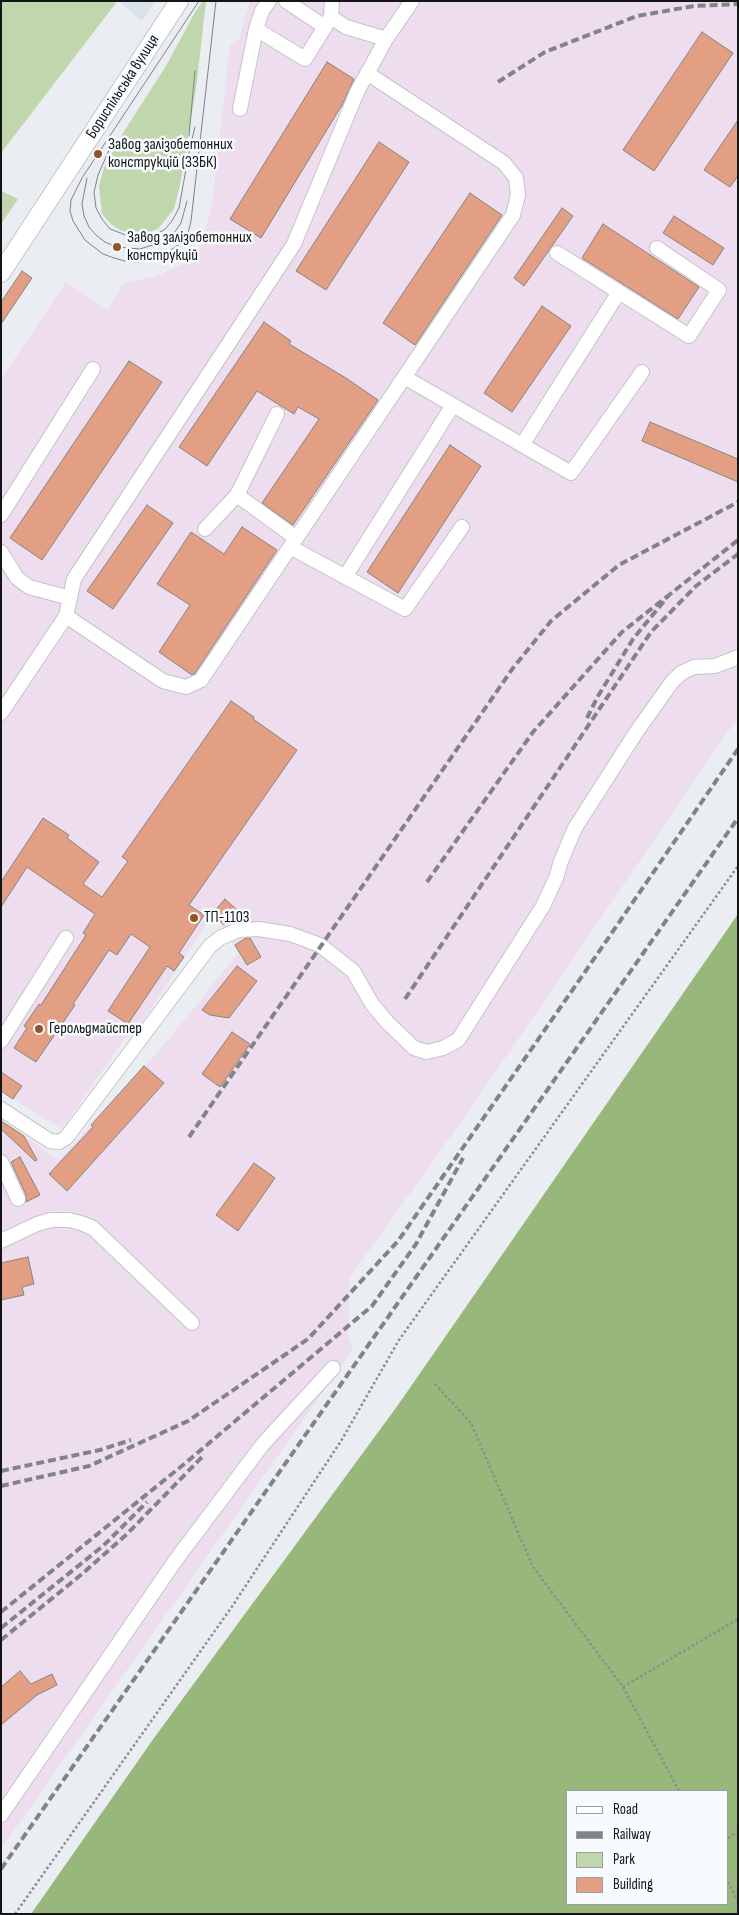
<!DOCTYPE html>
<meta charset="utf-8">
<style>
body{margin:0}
#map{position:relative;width:739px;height:1915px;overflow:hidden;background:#eaedf1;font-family:"Sofia Sans Condensed",sans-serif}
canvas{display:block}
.frame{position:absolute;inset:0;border:2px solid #141516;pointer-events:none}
.legend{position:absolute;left:566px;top:1790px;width:162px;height:115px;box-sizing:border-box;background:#f7fbfe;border:1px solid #9c9fa1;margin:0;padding:6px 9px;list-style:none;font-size:15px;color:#141516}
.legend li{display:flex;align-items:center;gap:10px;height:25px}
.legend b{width:25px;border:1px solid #9c9fa1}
</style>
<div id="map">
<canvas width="739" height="1915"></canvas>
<div class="frame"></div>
<ul class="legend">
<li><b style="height:6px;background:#fff"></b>Road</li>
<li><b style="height:6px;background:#818386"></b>Railway</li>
<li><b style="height:14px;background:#c0d6ad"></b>Park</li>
<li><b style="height:14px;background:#e39f83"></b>Building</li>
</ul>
</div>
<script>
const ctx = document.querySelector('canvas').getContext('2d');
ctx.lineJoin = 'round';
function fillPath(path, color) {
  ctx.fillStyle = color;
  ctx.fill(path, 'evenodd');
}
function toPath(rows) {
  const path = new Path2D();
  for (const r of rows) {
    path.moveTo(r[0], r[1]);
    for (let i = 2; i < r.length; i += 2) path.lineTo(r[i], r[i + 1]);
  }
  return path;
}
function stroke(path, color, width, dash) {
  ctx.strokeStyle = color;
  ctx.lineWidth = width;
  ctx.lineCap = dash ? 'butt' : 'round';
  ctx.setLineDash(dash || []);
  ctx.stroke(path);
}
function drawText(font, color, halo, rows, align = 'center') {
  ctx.font = font + ' "Sofia Sans Condensed",sans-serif';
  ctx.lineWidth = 5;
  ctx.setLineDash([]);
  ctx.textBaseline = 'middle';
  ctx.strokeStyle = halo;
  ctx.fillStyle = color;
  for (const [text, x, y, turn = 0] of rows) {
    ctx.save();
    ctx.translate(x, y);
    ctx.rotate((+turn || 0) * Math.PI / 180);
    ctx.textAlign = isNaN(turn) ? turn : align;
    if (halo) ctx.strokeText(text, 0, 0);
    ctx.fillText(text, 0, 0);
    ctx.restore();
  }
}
fillPath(toPath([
 [250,1,738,1,738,459,650,422,642,441,738,482,738,717,471,1108,350,1277,348,1337,353,1349,1,1849,1,1119,59,1160,168,1040,238,953,214,912,136,1032,125,1038,62,1129,1,1091,1,379,66,282,107,310,123,284,156,276,187,263,202,244,212,203,230,46,239,39]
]), '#ede');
fillPath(toPath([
 [118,1,155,1,142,21]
]), '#d8e2eb');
fillPath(toPath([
 [1,1,114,1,116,3,1,153],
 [206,1,196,89,180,185,174,209,158,229,140,235,120,230,111,224,102,214,99,186,104,168,123,133,166,66,195,12,202,2],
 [1,191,18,199,1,224]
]), '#c0d6ad');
fillPath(toPath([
 [738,914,738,1914,31,1914,154,1738,398,1405],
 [568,1791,728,1791,728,1904,568,1904]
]), '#98b77a');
const building = toPath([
 [702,32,733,53,654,171,623,150,702,32],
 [327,62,354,79,342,105,261,238,230,219,327,62],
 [738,120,738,176,730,187,704,170,738,120],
 [379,142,409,162,326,290,296,271,379,142],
 [470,193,502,215,415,345,383,323,470,193],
 [562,208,573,216,524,286,514,278,562,208],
 [674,216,724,248,713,265,663,233,674,216],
 [603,224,699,287,678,319,582,258,603,224],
 [22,271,32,278,1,324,1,302,22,271],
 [542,306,571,326,512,412,484,393,542,306],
 [264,322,291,341,289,344,346,378,378,400,293,525,262,503,319,419,298,407,294,414,257,391,207,466,179,447,264,322],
 [129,361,162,382,42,560,10,538,129,361],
 [650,422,738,459,738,482,642,441,650,422],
 [450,445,481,466,398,593,367,572,450,445],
 [147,505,173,523,113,609,87,591,147,505],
 [242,527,277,550,195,673,192,675,159,652,190,605,157,584,191,532,224,554,242,527],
 [231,701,254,717,253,719,297,750,189,905,204,915,179,953,184,957,174,971,167,966,128,1024,108,1011,150,947,131,934,117,955,109,950,73,1004,75,1005,36,1062,14,1048,27,1028,24,1026,39,1004,41,1005,86,935,83,933,95,914,27,867,1,907,1,882,43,818,69,835,67,838,99,862,83,884,102,897,128,861,122,857,231,701],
 [225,899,237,910,224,925,212,914,225,899],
 [246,938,250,938,261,957,247,965,235,945,246,938],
 [237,966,257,981,229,1018,210,1015,202,1010,237,966],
 [232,1032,250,1044,220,1087,202,1074,232,1032],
 [144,1066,164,1083,67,1191,49,1174,93,1127,91,1125,144,1066],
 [1,1072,22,1086,13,1099,1,1091,1,1072],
 [1,1121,24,1136,37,1160,35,1161,1,1129,1,1121],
 [20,1157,40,1195,26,1202,26,1195,11,1162,20,1157],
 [254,1163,275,1178,238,1231,216,1215,254,1163],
 [28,1257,34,1284,22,1287,24,1295,1,1300,1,1263,28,1257],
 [20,1671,31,1684,52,1674,57,1685,37,1695,1,1725,1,1687,20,1671]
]);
fillPath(building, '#e39f83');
stroke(building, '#888482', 1);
const minor = toPath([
 [286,1,325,27],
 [331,17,346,27,386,39],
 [256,29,305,59,331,17,332,1],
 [240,109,256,29,262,11,269,1],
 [557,253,689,336,719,290,657,248],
 [404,377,571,473,642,372],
 [522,445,619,292],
 [237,495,296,538],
 [1,515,93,369],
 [205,529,237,495,277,414],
 [290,547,405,609,462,527],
 [1,552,17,578,29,587,70,598],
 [345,577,453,405],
 [66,616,163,681,186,687,201,680,513,215,518,195,516,178,504,163,367,73],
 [1,713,66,616,74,579,294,244,357,92,386,39,412,1],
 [1,1041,66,938],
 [1,1109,50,1141,59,1142,66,1138,210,946,220,938,238,930,259,929,290,934,320,945,353,971,372,1004,387,1022,414,1048,427,1052,443,1048,458,1040,543,906,556,878,561,861,575,828,637,731,672,682,681,673,694,667,715,666,738,657],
 [1,1162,18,1199],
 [1,1241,37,1224,51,1220,69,1220,81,1223,93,1228,192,1323],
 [1,1815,175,1561,263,1444,333,1368]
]);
const major = toPath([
 [1,273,179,1]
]);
stroke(minor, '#c2c5c9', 16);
stroke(major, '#c2c5c9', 20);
stroke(toPath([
 [435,1384,471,1423,533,1567,623,1687,679,1791],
 [623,1687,738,1619],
 [728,1838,738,1832],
 [728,1882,738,1901],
 [15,1914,231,1608,341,1441,399,1340,738,866]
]), '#8c8e90', 2.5, [2.5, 2.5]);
stroke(minor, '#fff', 14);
stroke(major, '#fff', 18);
stroke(toPath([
 [199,1,82,178,71,200,70,211,73,221,85,240,103,254,114,258,125,261,138,262,162,256,181,243,188,233,191,221,216,1],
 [189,136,195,71],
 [110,148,98,175,94,192,96,208,102,219,110,229,131,237,142,238,154,235,164,230,172,221,179,208,190,147,195,127],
 [87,178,82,204,84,216,89,227,97,236,105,242,117,247,140,249,165,241,174,233,181,223,187,201]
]), '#818386', 1);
stroke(toPath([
 [498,82,545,52,637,16,694,6,738,4],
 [587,718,598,696,633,639,669,595,738,540],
 [427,882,533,732,622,632,669,595],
 [405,999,651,632,696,586,738,554],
 [189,1137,513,668,551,621,619,565,738,502],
 [1,1471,100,1450,131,1440],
 [1,1486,89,1466,188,1421,308,1339,398,1241,585,972,738,749],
 [1,1612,183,1465,372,1306,416,1244,463,1158],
 [1,1628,103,1546,147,1502],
 [1,1640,82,1574,127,1534,204,1455],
 [1,1869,738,818]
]), '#818386', 4, [8, 4]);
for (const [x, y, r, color] of [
 [98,154,5,"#975325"],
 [117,247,5,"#975325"],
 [194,918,5,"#975325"],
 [39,1029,5,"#975325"]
]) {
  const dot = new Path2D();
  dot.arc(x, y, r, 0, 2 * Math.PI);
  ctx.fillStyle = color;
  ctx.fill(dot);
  stroke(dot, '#f7fbfe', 2);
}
drawText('16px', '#141516', '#f7fbfe', [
 ["Бориспільська вулиця",123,87,-57]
]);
drawText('16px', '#141516', '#f7fbfe', [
 ["Завод залізобетонних",108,145],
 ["конструкцій (ЗЗБК)",108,163],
 ["Завод залізобетонних",127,238],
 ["конструкцій",127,256],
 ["ТП-1103",204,918],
 ["Герольдмайстер",49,1029]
], 'left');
</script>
